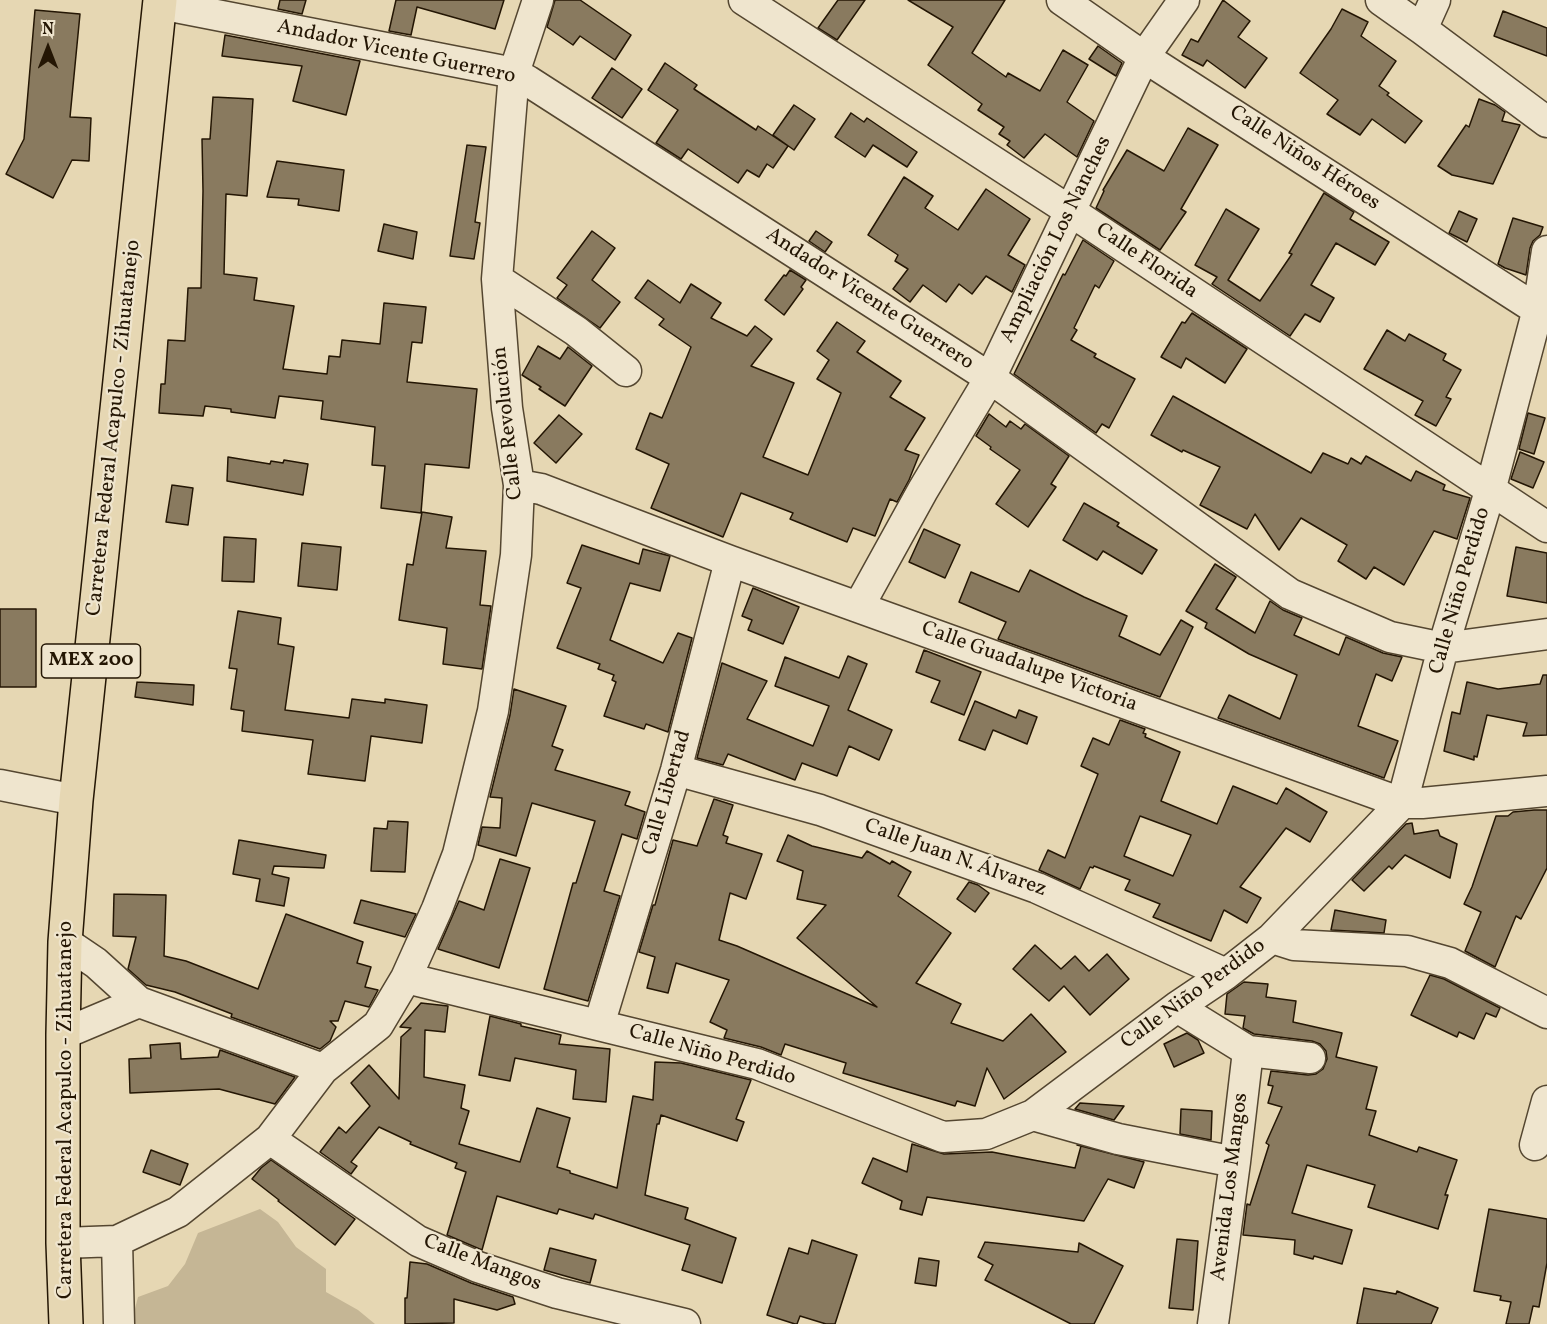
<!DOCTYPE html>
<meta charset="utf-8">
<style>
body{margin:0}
#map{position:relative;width:1547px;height:1324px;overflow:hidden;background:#e6d7b3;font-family:Vollkorn,serif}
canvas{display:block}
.north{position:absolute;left:18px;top:18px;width:60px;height:60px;-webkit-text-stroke:4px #efe5ce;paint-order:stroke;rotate:0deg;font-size:16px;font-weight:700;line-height:24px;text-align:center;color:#241604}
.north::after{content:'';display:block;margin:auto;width:21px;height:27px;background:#241604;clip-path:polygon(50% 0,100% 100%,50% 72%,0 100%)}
</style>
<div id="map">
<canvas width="1547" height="1324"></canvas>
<div class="north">N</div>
</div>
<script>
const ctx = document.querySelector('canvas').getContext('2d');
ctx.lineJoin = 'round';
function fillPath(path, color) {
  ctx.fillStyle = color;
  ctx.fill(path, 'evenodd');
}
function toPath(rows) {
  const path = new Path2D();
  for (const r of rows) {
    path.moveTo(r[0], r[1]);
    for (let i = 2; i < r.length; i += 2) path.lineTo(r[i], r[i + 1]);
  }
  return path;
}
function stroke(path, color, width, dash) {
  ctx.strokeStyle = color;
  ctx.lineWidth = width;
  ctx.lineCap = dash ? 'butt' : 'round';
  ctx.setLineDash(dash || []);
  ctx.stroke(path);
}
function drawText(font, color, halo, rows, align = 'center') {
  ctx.font = font + ' Vollkorn,serif';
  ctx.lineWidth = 4.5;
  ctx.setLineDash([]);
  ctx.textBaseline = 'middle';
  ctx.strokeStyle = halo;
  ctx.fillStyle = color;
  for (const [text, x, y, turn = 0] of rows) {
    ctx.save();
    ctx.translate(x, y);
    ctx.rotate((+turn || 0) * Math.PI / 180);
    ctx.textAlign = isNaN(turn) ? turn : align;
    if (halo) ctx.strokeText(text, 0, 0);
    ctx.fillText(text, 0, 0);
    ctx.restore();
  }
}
fillPath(toPath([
 [260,1209,278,1222,296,1247,326,1269,326,1292,358,1310,375,1324,131,1324,138,1297,168,1286,185,1264,198,1233]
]), '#c5b695');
const building = toPath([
 [280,0,306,0,302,14,278,9,280,0],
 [396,0,504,0,495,29,417,7,411,35,389,31,396,0],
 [555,0,580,0,631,35,615,60,580,36,573,45,547,27,555,0],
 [838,0,865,0,837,40,818,28,838,0],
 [908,0,1005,0,972,53,1006,77,1008,73,1040,91,1063,50,1088,65,1067,102,1094,121,1077,157,1045,134,1024,158,1007,145,1010,141,999,134,1004,127,978,110,982,104,928,65,953,27,908,0],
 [1223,0,1250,21,1238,37,1267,58,1245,88,1207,60,1203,66,1182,55,1191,39,1198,42,1223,0],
 [1342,9,1368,22,1361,36,1396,61,1379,86,1389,93,1387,95,1422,121,1405,143,1372,119,1360,135,1327,114,1338,100,1300,73,1331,29,1342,9],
 [35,10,80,14,70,117,91,118,89,161,72,160,53,198,6,174,24,139,35,10],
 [1503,11,1547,28,1547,56,1494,36,1503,11],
 [225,35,360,61,346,115,293,101,302,66,222,56,225,35],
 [1098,46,1122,63,1116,76,1089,59,1098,46],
 [665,63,697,85,694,89,756,130,758,126,788,146,773,168,767,164,759,177,747,170,738,183,688,149,681,159,656,143,678,110,648,90,665,63],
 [612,68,642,89,622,118,592,98,612,68],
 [213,97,253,99,247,196,226,194,224,274,257,278,254,300,294,306,283,369,327,374,329,356,340,357,342,340,380,344,384,303,426,307,422,343,412,342,407,382,477,389,469,468,425,464,421,513,381,508,385,466,372,465,375,427,321,419,323,401,279,396,275,418,231,412,231,409,205,406,203,416,159,413,161,384,165,384,168,340,185,341,188,288,201,288,203,191,202,139,210,139,213,97],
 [1479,99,1495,105,1505,112,1502,121,1520,125,1493,184,1452,175,1438,166,1466,125,1469,127,1479,99],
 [794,105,815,119,794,150,773,135,794,105],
 [851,113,864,122,867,118,917,152,907,167,873,145,865,157,835,137,851,113],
 [1188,128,1218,145,1181,209,1186,212,1160,250,1096,208,1104,191,1103,190,1127,150,1164,171,1188,128],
 [467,145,486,147,475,222,480,223,474,259,450,256,467,145],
 [277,161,344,170,339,211,298,205,299,199,267,197,277,161],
 [904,177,933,196,925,208,958,230,986,189,1030,219,1008,255,1025,265,1012,292,986,276,972,294,959,284,946,302,923,285,910,302,893,289,908,269,895,261,898,255,868,235,904,177],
 [1324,193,1354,212,1350,219,1389,242,1375,265,1336,243,1311,285,1334,298,1320,322,1305,314,1290,336,1212,284,1217,277,1195,265,1226,209,1259,229,1228,280,1260,301,1292,254,1289,253,1324,193],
 [1459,211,1477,219,1467,242,1449,233,1459,211],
 [1513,218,1543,227,1540,235,1533,241,1530,248,1526,275,1505,268,1498,264,1513,218],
 [384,224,417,232,413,259,378,251,384,224],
 [592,231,615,248,592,280,620,302,600,328,557,298,567,285,557,278,592,231],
 [816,231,832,242,825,252,809,241,816,231],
 [1083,240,1114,261,1099,288,1095,285,1074,328,1077,330,1071,340,1096,354,1094,357,1135,379,1109,428,1102,424,1096,433,1014,374,1063,274,1065,275,1083,240],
 [790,270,806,280,801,287,803,289,784,315,765,300,784,275,786,276,790,270],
 [648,280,680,303,691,284,721,303,711,318,747,336,755,326,772,339,751,366,794,383,763,457,808,475,841,393,817,379,829,360,817,351,837,322,865,341,857,352,901,381,890,397,925,418,905,450,919,455,909,480,897,502,890,499,875,536,853,528,847,542,790,519,793,513,741,493,723,537,651,508,669,464,636,449,650,413,662,418,691,347,659,325,664,319,635,298,648,280],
 [1192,313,1247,349,1225,383,1186,358,1181,368,1161,357,1182,322,1185,323,1192,313],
 [1387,330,1405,341,1409,334,1446,354,1443,360,1461,370,1446,397,1451,399,1436,426,1415,415,1423,401,1364,369,1387,330],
 [538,346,560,359,568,347,592,366,565,406,539,389,541,387,522,375,538,346],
 [1173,396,1311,473,1323,453,1348,464,1351,458,1361,464,1366,456,1411,481,1416,471,1445,485,1443,490,1470,498,1457,539,1434,531,1404,585,1374,567,1366,579,1338,561,1347,545,1301,518,1279,550,1255,514,1247,529,1200,505,1220,467,1183,450,1182,452,1151,435,1173,396],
 [1528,413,1545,418,1534,454,1519,449,1528,413],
 [989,414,1006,427,1010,421,1021,429,1025,424,1069,456,1051,484,1056,487,1028,527,996,504,1020,470,990,449,991,447,976,436,989,414],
 [559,415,582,434,556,463,534,443,559,415],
 [1520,452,1544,462,1533,488,1511,479,1520,452],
 [228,457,270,464,271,461,283,463,284,460,308,464,303,495,227,481,228,457],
 [172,485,193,488,188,525,166,522,172,485],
 [1084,503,1119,523,1117,526,1157,550,1142,574,1103,551,1097,560,1063,540,1084,503],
 [422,512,452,517,446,548,486,551,480,605,491,606,482,669,443,664,447,628,399,620,407,564,413,565,422,512],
 [924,529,960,545,945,578,909,562,924,529],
 [224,537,256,539,254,582,222,581,224,537],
 [302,543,341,547,337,590,298,586,302,543],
 [582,545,639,564,643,549,670,556,660,591,630,583,610,640,663,663,678,633,692,638,668,732,646,724,644,729,604,716,616,682,612,680,614,675,598,669,600,664,557,648,581,588,567,583,582,545],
 [1516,547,1547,553,1547,603,1507,596,1516,547],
 [1215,564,1236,577,1216,609,1255,633,1270,601,1283,610,1302,618,1294,635,1339,655,1346,637,1383,653,1402,657,1392,681,1376,674,1358,726,1398,741,1384,778,1218,718,1229,695,1280,719,1297,675,1249,654,1205,628,1207,623,1186,611,1215,564],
 [1030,570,1084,597,1127,616,1119,636,1160,655,1181,620,1193,627,1160,697,998,639,1006,622,959,602,971,572,1019,592,1030,570],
 [753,588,799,607,783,644,748,630,752,620,742,616,753,588],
 [0,609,36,609,36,687,0,687,0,609],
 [238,611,281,618,278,644,294,647,285,710,349,718,352,699,385,703,385,699,427,705,422,743,371,736,365,781,308,774,313,740,242,731,244,711,231,709,237,669,229,668,238,611],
 [924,650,981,672,964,715,931,702,940,681,916,672,924,650],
 [848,656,867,664,848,710,892,730,879,760,849,746,837,776,802,763,795,780,728,754,723,765,697,758,722,663,767,681,747,719,813,746,829,706,775,686,785,657,839,678,848,656],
 [1543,675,1547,675,1547,735,1523,736,1527,723,1487,715,1477,757,1474,756,1474,760,1444,751,1452,712,1460,714,1467,682,1498,689,1540,684,1543,675],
 [137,682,194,685,193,705,135,697,137,682],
 [514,689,566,706,552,746,563,750,555,770,630,792,625,805,645,812,637,839,622,834,604,891,620,896,588,1001,544,989,573,883,576,883,595,821,532,803,516,856,478,845,482,827,500,828,502,798,490,797,510,715,514,689],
 [975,701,1016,718,1019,710,1037,717,1027,744,993,730,985,750,959,740,975,701],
 [1120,720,1145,729,1143,733,1146,734,1145,737,1180,752,1161,801,1217,824,1233,786,1277,804,1286,788,1327,812,1310,842,1286,828,1240,887,1261,898,1247,923,1224,910,1211,941,1153,917,1160,904,1125,890,1130,880,1094,866,1093,868,1090,867,1080,889,1039,870,1048,850,1065,858,1098,774,1081,766,1093,738,1109,745,1120,720],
 [1140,816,1191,835,1173,876,1124,856,1140,816],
 [714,799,733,805,723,835,728,837,726,843,762,854,746,899,730,893,719,940,737,946,877,1007,797,938,826,905,797,899,803,871,777,861,788,835,812,846,862,858,867,851,890,864,892,861,911,872,898,896,951,933,916,983,961,1004,951,1023,1003,1041,1031,1014,1066,1052,1004,1099,987,1068,975,1106,957,1101,955,1106,843,1073,846,1063,785,1044,781,1055,761,1047,724,1038,727,1030,710,1022,729,980,676,963,668,993,647,988,655,957,639,952,653,905,655,905,673,840,697,846,714,799],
 [1534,810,1547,810,1547,868,1521,919,1516,916,1495,967,1465,951,1481,912,1464,904,1472,887,1496,816,1508,816,1513,812,1534,810],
 [388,821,408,822,405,872,371,871,374,828,387,829,388,821],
 [1412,823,1414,834,1438,830,1440,836,1457,844,1450,878,1405,855,1392,869,1389,866,1364,891,1352,880,1406,824,1412,823],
 [239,840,326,855,324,868,274,866,272,874,289,878,284,906,256,901,260,879,233,874,239,840],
 [500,859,530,868,499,968,438,949,459,901,484,910,500,859],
 [969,882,978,885,989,893,975,912,957,899,969,882],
 [114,894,166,895,164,956,186,961,258,989,286,914,363,942,357,963,371,967,365,987,378,990,377,992,369,1007,345,1001,338,1021,330,1021,336,1027,330,1041,320,1049,231,1017,232,1014,175,992,146,985,128,969,136,937,113,936,114,894],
 [361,900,416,914,405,937,354,923,361,900],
 [1335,910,1386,920,1384,933,1331,930,1335,910],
 [1035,945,1061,969,1075,956,1089,971,1107,954,1129,979,1090,1015,1064,986,1049,1001,1013,969,1035,945],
 [1430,975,1444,979,1500,1008,1496,1017,1486,1013,1474,1039,1459,1032,1457,1037,1411,1015,1430,975],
 [1244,982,1268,984,1266,997,1296,1001,1293,1022,1342,1033,1336,1057,1377,1067,1366,1109,1376,1111,1369,1135,1417,1152,1419,1147,1457,1160,1445,1195,1448,1195,1438,1229,1368,1207,1375,1185,1307,1165,1292,1213,1352,1230,1342,1264,1314,1256,1313,1259,1294,1254,1295,1240,1243,1235,1247,1204,1250,1205,1269,1145,1266,1143,1282,1107,1268,1103,1273,1086,1268,1085,1271,1071,1308,1075,1316,1074,1323,1069,1327,1059,1326,1051,1320,1044,1312,1041,1254,1034,1243,1028,1245,1016,1225,1014,1227,994,1244,982],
 [421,1003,448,1006,445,1032,425,1030,424,1077,465,1085,461,1108,469,1111,459,1144,520,1162,537,1108,570,1118,557,1167,570,1171,570,1173,617,1188,633,1096,653,1100,655,1062,681,1063,751,1080,736,1119,744,1122,737,1141,661,1115,659,1124,657,1124,645,1195,688,1208,685,1219,736,1238,722,1283,682,1270,690,1245,595,1214,593,1219,559,1209,557,1214,497,1196,482,1250,447,1235,466,1172,455,1168,457,1163,410,1144,411,1142,379,1127,351,1162,357,1166,351,1174,320,1152,339,1127,346,1133,370,1106,351,1083,369,1065,399,1099,401,1037,411,1028,400,1027,421,1003],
 [490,1016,521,1024,521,1026,561,1035,559,1044,610,1049,606,1102,573,1099,576,1070,515,1058,510,1081,479,1075,490,1016],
 [1187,1033,1198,1040,1204,1053,1174,1067,1164,1044,1187,1033],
 [180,1043,181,1059,218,1057,220,1050,295,1077,275,1104,219,1089,130,1093,129,1059,151,1058,150,1045,180,1043],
 [1080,1103,1124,1106,1114,1120,1075,1109,1080,1103],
 [1181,1109,1212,1111,1211,1140,1180,1134,1181,1109],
 [912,1144,944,1154,992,1152,1075,1168,1081,1146,1077,1145,1144,1162,1134,1188,1108,1179,1084,1221,927,1197,922,1215,900,1209,902,1201,862,1183,873,1158,907,1172,912,1144],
 [151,1150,188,1164,180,1185,143,1172,151,1150],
 [271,1160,355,1219,335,1245,278,1201,279,1200,252,1179,261,1168,271,1160],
 [1489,1209,1547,1219,1547,1263,1539,1307,1533,1306,1529,1324,1506,1324,1511,1302,1500,1300,1501,1296,1474,1291,1489,1209],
 [1177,1239,1198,1241,1193,1310,1169,1308,1177,1239],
 [812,1240,857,1255,835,1324,826,1324,800,1316,797,1324,795,1324,767,1315,789,1248,808,1254,812,1240],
 [985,1242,1078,1252,1079,1243,1123,1266,1094,1324,1071,1324,985,1280,993,1265,978,1257,985,1242],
 [550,1248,596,1260,590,1283,544,1270,550,1248],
 [919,1258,939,1261,936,1286,915,1283,919,1258],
 [410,1262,427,1264,471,1283,513,1297,515,1304,497,1310,454,1299,454,1323,405,1324,405,1298,407,1298,410,1262],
 [1364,1288,1396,1294,1397,1291,1438,1308,1431,1324,1357,1324,1364,1288]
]);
fillPath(building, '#897a5f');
stroke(building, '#241604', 1.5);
const minor = toPath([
 [744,0,1070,211,1547,527],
 [1062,0,1144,57,1547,316],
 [1381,0,1422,29,1547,122],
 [160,4,514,73,528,81,990,378,1290,594,1390,637,1443,648,1547,634],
 [1422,29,1435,0],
 [497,279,576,331,626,371],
 [519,485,541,489,730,561,1402,803,1422,803,1547,791],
 [859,606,923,490,990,378,1144,57,1184,0],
 [676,770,820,810,1037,888,1226,974],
 [0,785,76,800],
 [1272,938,1294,945,1407,951,1450,963,1547,1013],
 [65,942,96,963,139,1002,323,1069],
 [406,978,757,1064,943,1137,986,1134,1033,1115,1177,1007,1226,974,1272,938,1402,803,1443,648,1490,491,1538,309,1547,251],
 [1177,1007,1248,1051,1310,1058],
 [599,1025,676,770,730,561],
 [63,1034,139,1002],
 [1033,1115,1118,1139,1235,1162],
 [270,1139,418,1241,478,1267,557,1293,685,1324],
 [1535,1145,1547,1101],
 [117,1241,119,1324],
 [63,1243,117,1241,178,1212,270,1139,323,1069,378,1025,406,978,437,909,458,854,493,711,516,555,519,485,507,408,497,279,514,73,538,0],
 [1213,1324,1235,1162,1248,1051]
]);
const major = toPath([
 [66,1324,63,1243,63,1034,65,942,76,800,160,0]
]);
stroke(minor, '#544630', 33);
stroke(major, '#241604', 36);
stroke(minor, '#efe5ce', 30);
stroke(major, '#e6d7b3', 33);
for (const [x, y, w] of [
 [91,661,99]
]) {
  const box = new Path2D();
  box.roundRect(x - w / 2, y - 17, w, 34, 4.5);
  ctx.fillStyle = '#efe5ce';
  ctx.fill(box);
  stroke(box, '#241604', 1.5);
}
drawText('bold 20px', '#241604', null, [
 ["MEX 200",91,661]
]);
drawText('21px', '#241604', '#efe5ce', [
 ["Andador Vicente Guerrero",396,53,12],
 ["Calle Niños Héroes",1304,159,33],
 ["Ampliación Los Nanches",1057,240,-64],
 ["Calle Florida",1146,262,34],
 ["Andador Vicente Guerrero",869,300,33],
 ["Calle Revolución",509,423,-96],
 ["Carretera Federal Acapulco - Zihuatanejo",115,428,-84],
 ["Calle Niño Perdido",1461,591,-74],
 ["Calle Guadalupe Victoria",1029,668,20],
 ["Calle Libertad",668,793,-74],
 ["Calle Juan N. Álvarez",955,859,20],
 ["Calle Niño Perdido",1194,995,-36],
 ["Calle Niño Perdido",712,1056,16],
 ["Carretera Federal Acapulco - Zihuatanejo",67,1110,-90],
 ["Avenida Los Mangos",1231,1187,-83],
 ["Calle Mangos",482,1264,21]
]);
</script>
